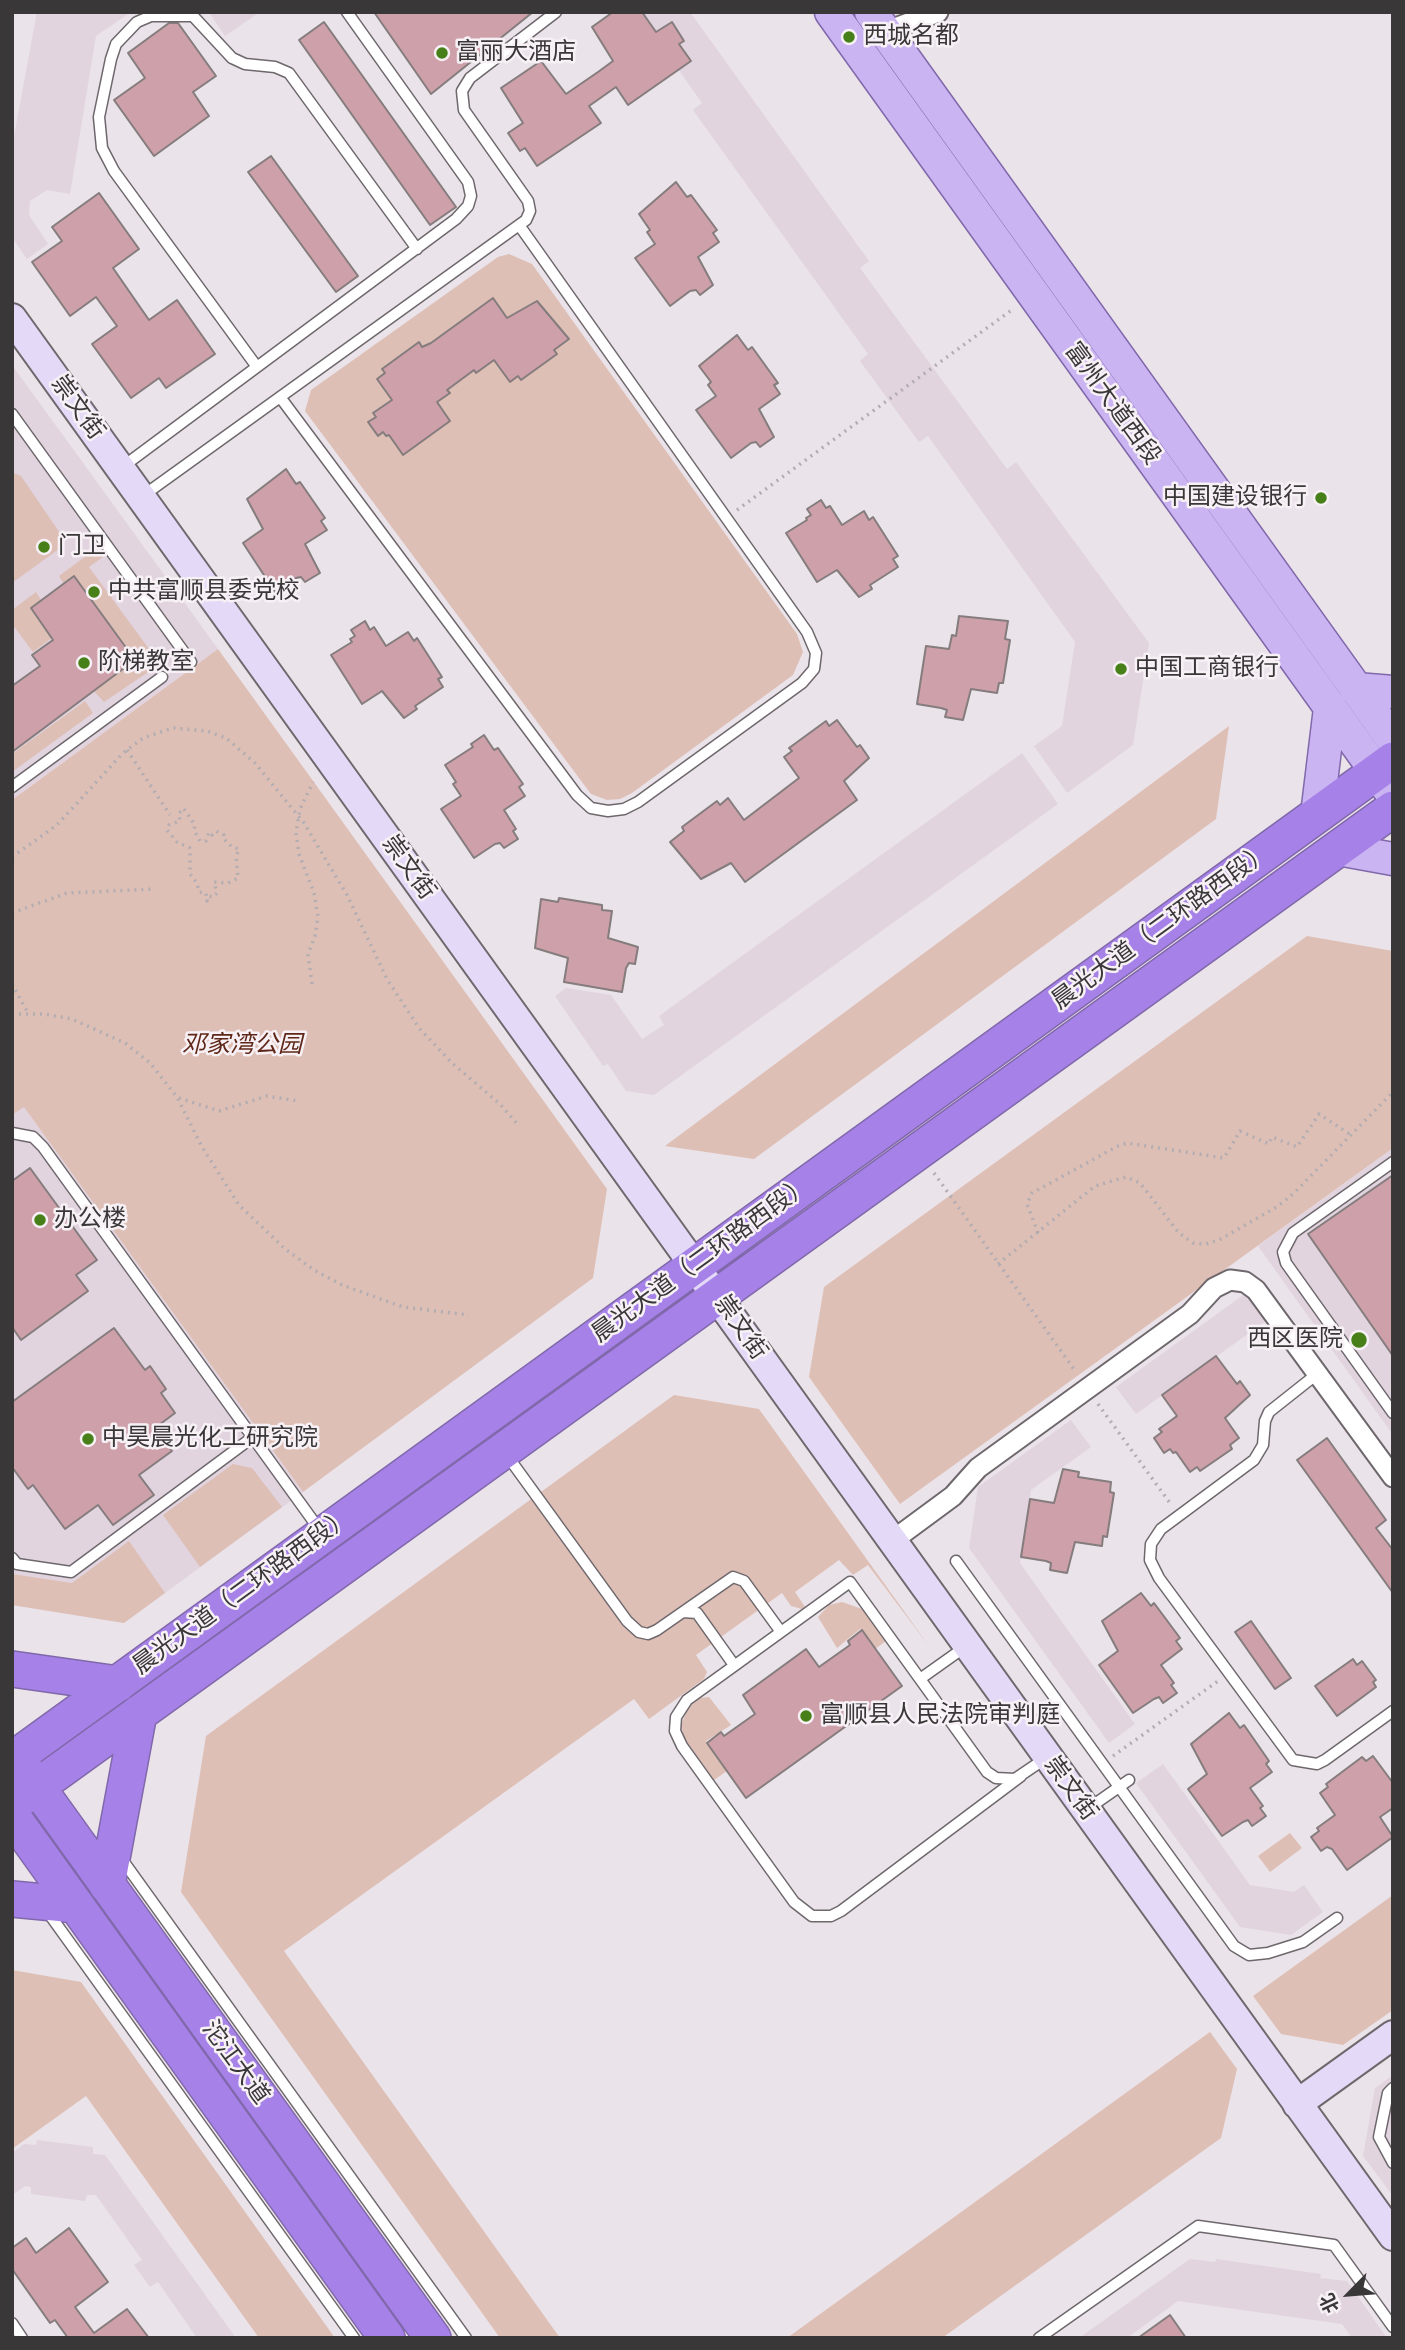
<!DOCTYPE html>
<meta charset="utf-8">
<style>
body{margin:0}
#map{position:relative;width:1405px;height:2350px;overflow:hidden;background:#eae3e9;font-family:"Times New Roman","Noto Sans SC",serif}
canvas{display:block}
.frame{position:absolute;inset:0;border:14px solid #3a3739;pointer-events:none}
.north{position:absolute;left:1314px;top:2259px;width:70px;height:70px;-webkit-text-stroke:5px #f7f1f6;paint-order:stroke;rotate:245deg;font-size:19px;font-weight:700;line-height:28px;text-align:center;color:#3a3739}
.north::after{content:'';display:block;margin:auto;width:24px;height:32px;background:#3a3739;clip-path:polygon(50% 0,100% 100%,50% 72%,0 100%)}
</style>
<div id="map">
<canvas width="1405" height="2350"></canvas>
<div class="frame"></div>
<div class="north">北</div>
</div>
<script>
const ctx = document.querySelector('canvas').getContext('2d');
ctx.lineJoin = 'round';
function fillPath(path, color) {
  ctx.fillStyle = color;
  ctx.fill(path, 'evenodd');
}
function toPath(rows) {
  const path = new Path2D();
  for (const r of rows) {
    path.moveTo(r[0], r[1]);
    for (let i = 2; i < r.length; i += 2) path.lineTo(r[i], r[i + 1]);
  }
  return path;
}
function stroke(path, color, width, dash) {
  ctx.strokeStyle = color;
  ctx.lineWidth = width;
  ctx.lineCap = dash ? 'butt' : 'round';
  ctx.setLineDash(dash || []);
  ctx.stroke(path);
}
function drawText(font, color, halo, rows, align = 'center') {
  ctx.font = font + ' "Times New Roman","Noto Sans SC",serif';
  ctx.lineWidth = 5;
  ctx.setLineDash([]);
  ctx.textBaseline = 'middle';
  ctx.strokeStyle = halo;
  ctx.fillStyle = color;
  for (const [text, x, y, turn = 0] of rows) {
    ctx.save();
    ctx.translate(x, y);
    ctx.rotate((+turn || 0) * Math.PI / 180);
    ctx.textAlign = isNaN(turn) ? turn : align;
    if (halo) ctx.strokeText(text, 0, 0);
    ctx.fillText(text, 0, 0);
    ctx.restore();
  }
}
fillPath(toPath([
 [37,12,131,12,96,36,70,194,47,190,30,201,29,215,48,244,27,259,12,237,12,147],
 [209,12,260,12,225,36],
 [638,12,690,12,869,261,860,268,1007,469,1016,462,1149,643,1133,745,1067,793,1034,746,1062,726,1075,642,928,436,919,442,860,361,868,354,693,110,702,103],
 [12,365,218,649,12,800],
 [1022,753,1058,804,654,1095,626,1091,608,1064,603,1066,555,996,566,988,611,995,642,1039,664,1025,659,1016],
 [24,1106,303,1492,124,1623,12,1605,12,1115],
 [1393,1148,1393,1435,1258,1246],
 [1246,1293,1266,1321,1136,1414,1116,1387],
 [1071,1420,1091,1447,1031,1490,1020,1563,1135,1724,1109,1743,969,1548,978,1487],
 [1163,1764,1250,1885,1294,1892,1304,1885,1323,1912,1291,1935,1240,1927,1136,1783],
 [1393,2075,1393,2196,1363,2156,1375,2088],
 [37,2140,93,2147,93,2154,105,2155,236,2338,197,2338,158,2282,150,2287,134,2265,142,2260,96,2195,87,2195,85,2201,31,2194,31,2187,25,2186,12,2195,12,2153,24,2144,36,2145],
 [1190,2259,1215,2262,1216,2259,1321,2274,1320,2278,1347,2281,1387,2338,1352,2338,1342,2324,1178,2301,1127,2338,1079,2338]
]), '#e1d4df');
fillPath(toPath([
 [509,254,532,264,797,634,803,652,793,675,632,793,620,799,607,800,591,794,305,411,311,390,498,257],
 [12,472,21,476,64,539,59,549,12,583],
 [90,553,103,557,89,567,160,664,104,702,93,690,64,584,59,576],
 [36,592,41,600,31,608,52,638,33,652,12,624,12,610],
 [218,649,607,1189,593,1278,303,1492,24,1107,12,1115,12,800],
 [85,701,93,713,12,772,12,754],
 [1229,726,1216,819,754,1159,665,1146],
 [1307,936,1393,951,1393,1148,900,1504,809,1377,824,1287],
 [674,1395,759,1409,929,1646,868,1565,853,1575,839,1560,795,1592,805,1607,802,1609,791,1606,782,1593,696,1655,707,1672,704,1679,649,1719,634,1699,284,1951,560,2338,500,2338,181,1892,206,1736],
 [233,1464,252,1468,282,1507,200,1567,163,1515],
 [129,1541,165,1593,124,1623,12,1605,12,1574,72,1583],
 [842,1602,862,1609,886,1641,875,1649,860,1629,837,1648,818,1617,829,1605],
 [709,1697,731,1725,706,1741,727,1771,714,1780,684,1738,681,1725,688,1708,700,1698],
 [1290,1833,1302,1848,1270,1872,1258,1856],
 [1393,1895,1393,2010,1343,2045,1281,2034,1253,1996],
 [12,1970,81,1982,335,2338,259,2338,86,2096,12,2149],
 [1210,2032,1237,2069,1221,2138,942,2338,787,2338]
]), '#debfb6');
const building = toPath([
 [374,12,533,12,431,94,374,12],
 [613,12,642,12,656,32,672,22,684,41,679,44,691,61,628,105,616,87,589,106,601,123,537,166,525,148,520,151,508,133,523,123,501,88,541,61,566,94,598,72,613,61,592,27,613,12],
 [324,22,456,207,430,225,299,40,324,22],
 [169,23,178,23,216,76,193,92,209,116,154,156,114,100,145,78,128,53,169,23],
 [271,156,358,276,336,292,248,172,271,156],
 [676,182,687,197,691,195,717,230,713,233,719,242,698,257,713,285,700,295,696,290,690,291,670,306,635,258,655,244,647,232,650,230,639,214,676,182],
 [99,193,139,249,113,268,149,320,177,300,215,354,166,388,159,378,131,398,92,344,117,326,96,297,70,316,32,262,62,241,52,227,99,193],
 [493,298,507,318,537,301,569,339,554,350,557,354,521,380,518,376,510,382,494,360,476,373,474,370,447,390,450,393,437,402,450,421,403,455,389,435,386,436,383,432,378,436,368,422,376,417,373,413,392,400,377,379,385,373,382,369,419,342,422,347,431,343,493,298],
 [737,335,748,350,752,347,778,383,774,385,780,394,759,409,774,437,760,447,756,442,751,443,731,458,696,410,716,396,708,385,711,382,699,366,737,335],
 [286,469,296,484,300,482,325,518,321,521,327,530,305,544,320,573,305,582,301,577,296,578,275,592,243,543,263,529,247,499,286,469],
 [821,500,826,508,830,506,842,525,864,511,869,520,873,517,898,556,893,559,898,567,870,585,872,589,859,597,837,570,817,582,786,533,807,520,806,518,811,515,807,509,821,500],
 [74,576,135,660,12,752,12,686,40,666,32,655,53,640,31,608,74,576],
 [959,616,1008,621,1005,639,1010,640,1003,683,999,683,997,693,971,689,963,720,945,717,947,710,941,708,917,704,926,646,949,649,952,635,956,636,959,616],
 [365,621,370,630,374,627,386,646,408,632,414,641,417,638,442,677,438,679,443,687,415,706,417,709,404,718,382,691,362,704,331,655,352,642,350,639,355,636,351,630,365,621],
 [837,720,857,747,860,745,869,758,844,781,857,800,745,882,731,863,701,879,670,842,684,831,682,827,717,801,720,805,728,798,744,820,799,778,784,757,792,751,789,748,826,721,829,726,837,720],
 [484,735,494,750,498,748,523,784,519,787,525,796,504,810,516,829,513,831,518,839,504,848,500,843,495,844,474,858,441,809,461,796,453,784,456,782,445,765,473,747,471,744,484,735],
 [559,898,602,905,602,910,612,911,608,938,638,947,635,964,629,963,626,968,622,992,564,982,568,958,535,948,541,899,558,902,559,898],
 [30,1168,97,1260,76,1275,88,1291,21,1340,12,1327,12,1181,30,1168],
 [1393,1175,1393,1356,1308,1234,1393,1175],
 [114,1328,145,1370,150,1366,166,1389,161,1393,175,1413,155,1428,172,1451,139,1475,154,1495,113,1525,98,1505,65,1529,33,1485,28,1489,12,1467,12,1402,114,1328],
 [1216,1356,1237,1384,1240,1381,1250,1395,1225,1418,1239,1438,1230,1445,1232,1449,1200,1471,1197,1467,1190,1472,1176,1452,1173,1453,1170,1449,1164,1453,1154,1438,1162,1432,1159,1429,1177,1416,1162,1395,1216,1356],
 [1327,1438,1386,1520,1376,1528,1393,1550,1393,1593,1297,1460,1327,1438],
 [1063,1469,1079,1472,1078,1477,1111,1482,1110,1492,1114,1493,1107,1537,1103,1536,1102,1546,1075,1542,1067,1573,1050,1570,1051,1563,1046,1561,1021,1557,1030,1499,1054,1503,1063,1469],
 [1141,1593,1151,1606,1154,1603,1180,1638,1176,1641,1182,1649,1161,1665,1174,1683,1171,1685,1177,1693,1163,1703,1159,1697,1154,1699,1133,1713,1099,1665,1118,1651,1102,1621,1141,1593],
 [1251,1621,1291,1678,1275,1689,1235,1632,1251,1621],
 [862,1630,902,1686,746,1798,707,1743,721,1732,724,1736,755,1714,743,1695,806,1649,819,1667,850,1645,848,1641,862,1630],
 [1353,1659,1357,1665,1362,1661,1376,1680,1373,1682,1376,1687,1337,1716,1315,1686,1353,1659],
 [1229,1713,1240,1728,1244,1725,1269,1761,1266,1764,1272,1772,1250,1788,1263,1806,1260,1808,1266,1816,1252,1826,1248,1820,1243,1822,1222,1836,1188,1789,1207,1774,1191,1744,1229,1713],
 [1373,1756,1393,1783,1393,1808,1380,1817,1393,1837,1347,1870,1332,1849,1327,1847,1321,1851,1311,1837,1319,1831,1317,1828,1335,1815,1320,1793,1328,1787,1326,1784,1362,1757,1366,1761,1373,1756],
 [69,2228,108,2282,75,2307,94,2333,127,2309,149,2338,68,2338,55,2320,50,2323,12,2269,12,2248,26,2238,36,2253,69,2228],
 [1170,2315,1186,2338,1138,2338,1170,2315]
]);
fillPath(building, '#cea0aa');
stroke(building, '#847c7d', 2);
const lane = toPath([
 [257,367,114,171,102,148,99,117,111,59,116,44,137,22,151,16,193,16,232,58,245,64,275,67,289,73,417,249],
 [280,397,577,795,591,808,608,811,624,809,638,802,802,683,814,669,816,653,807,632,519,225],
 [12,414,191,662],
 [121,468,456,219,468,206,471,196,468,182,347,12],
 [144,495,526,220,530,211,528,201,464,110,462,91,470,78,556,12],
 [12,787,162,677],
 [12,1133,33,1137,43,1147,319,1529],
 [1393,1162,1293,1233,1283,1252,1286,1263,1393,1413],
 [1317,1374,1269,1412,1265,1421,1263,1445,1254,1460,1161,1529,1151,1544,1150,1560,1159,1578,1293,1760,1317,1764,1325,1760,1393,1711],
 [506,1454,627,1621,639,1632,648,1634,657,1630,733,1577,744,1581,781,1632],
 [12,1558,17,1564,71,1572,253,1437],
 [956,1561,1234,1946,1249,1955,1268,1953,1303,1942,1337,1918],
 [683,1612,697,1613,734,1665],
 [920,1679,965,1647],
 [1021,1776,841,1911,831,1916,812,1916,794,1902,682,1746,675,1731,676,1717,687,1700,850,1582,987,1772,996,1778,1015,1779,1046,1758],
 [1089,1808,1129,1780],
 [121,1858,466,2338],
 [47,1911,354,2338],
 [1393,2088,1388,2093,1379,2137,1393,2163],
 [12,2323,22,2338],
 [1039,2338,1198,2226,1334,2245,1393,2327]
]);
const street = toPath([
 [885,32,938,12],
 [892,1541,953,1496,978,1468,1190,1314,1214,1288,1230,1280,1245,1282,1256,1290,1393,1477]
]);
const secondary = toPath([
 [12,318,1393,2236],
 [1297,2104,1393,2035]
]);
const primary = toPath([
 [831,12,1393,795],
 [871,12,1393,740],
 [1356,689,1393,692],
 [1317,815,1330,708],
 [1338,849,1393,859]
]);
const highway = toPath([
 [12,1669,118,1684],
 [12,1760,1393,760],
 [25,1770,433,2338],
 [12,1805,1393,809],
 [12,1816,387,2338],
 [107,1885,139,1713],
 [12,1899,76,1905]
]);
stroke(lane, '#6e686d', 13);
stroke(street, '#6e686d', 23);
stroke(secondary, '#6e686d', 32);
stroke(primary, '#8068ab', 35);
stroke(highway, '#8068ab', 38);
stroke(toPath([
 [737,510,1013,309],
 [127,750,170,815],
 [184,809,195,825,194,830,200,841,206,841,209,832,212,835,216,831,224,835,223,838,232,847,239,849,236,857,238,878,228,883,214,882,217,893,213,897,208,896,207,901,206,893,199,892,197,883,190,874,190,848,177,842,167,830,169,825,180,821,179,813,184,809],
 [12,857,57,825,123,753,143,738,173,728,207,731,226,738,255,763,304,823,347,895,387,979,419,1028,452,1063,500,1104,519,1126],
 [12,913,67,893,154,889],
 [12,984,28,1013],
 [312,984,308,954,315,936,318,916,314,893,299,854,296,833,300,809,313,782],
 [12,1014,44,1014,72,1019,125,1043,150,1063,177,1097,202,1147,239,1205,284,1248,314,1270,342,1285,403,1307,469,1315],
 [179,1098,219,1111,267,1096,298,1101],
 [934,1173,1076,1372],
 [1038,1233,1027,1204,1032,1193,1118,1146,1127,1143,1224,1158,1240,1131,1269,1144,1272,1137,1297,1147,1319,1114,1351,1135],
 [998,1264,1095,1186,1126,1177,1140,1183,1179,1233,1193,1243,1206,1244,1221,1239,1278,1206,1293,1194,1393,1092],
 [1098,1404,1170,1503],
 [1113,1756,1218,1681]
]), '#b3adb2', 3.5, [2, 5]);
stroke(lane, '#fff', 10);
stroke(street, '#fff', 19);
stroke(secondary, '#e4daf8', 28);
stroke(primary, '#cab4f1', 32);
stroke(highway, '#a682e8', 35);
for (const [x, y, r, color] of [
 [849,37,7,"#477f18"],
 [442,53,7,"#477f18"],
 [1321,498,7,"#477f18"],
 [44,547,7,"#477f18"],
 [94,592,7,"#477f18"],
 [84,663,7,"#477f18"],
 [1121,669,7,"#477f18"],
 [40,1220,7,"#477f18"],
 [1359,1340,9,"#477f18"],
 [88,1439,7,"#477f18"],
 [806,1716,7,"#477f18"]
]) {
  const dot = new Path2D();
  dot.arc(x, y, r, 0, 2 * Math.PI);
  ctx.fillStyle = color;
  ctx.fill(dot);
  stroke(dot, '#f7f1f6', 2.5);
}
drawText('24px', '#3a3739', '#f7f1f6', [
 ["西城名都",863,37],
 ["富丽大酒店",456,53],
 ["中国建设银行",1307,498,"right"],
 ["门卫",58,547],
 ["中共富顺县委党校",108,592],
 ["阶梯教室",98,663],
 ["中国工商银行",1135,669],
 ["办公楼",54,1220],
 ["西区医院",1343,1340,"right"],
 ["中昊晨光化工研究院",102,1439],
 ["富顺县人民法院审判庭",820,1716]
], 'left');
drawText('24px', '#3a3739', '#f7f1f6', [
 ["富州大道西段",1112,404,54],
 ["崇文街",77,408,54],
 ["崇文街",408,868,54],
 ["晨光大道（二环路西段）",1162,927,-36],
 ["晨光大道（二环路西段）",702,1260,-36],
 ["崇文街",740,1328,55],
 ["晨光大道（二环路西段）",243,1592,-36],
 ["崇文街",1070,1789,54],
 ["沱江大道",235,2063,54]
]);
drawText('italic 24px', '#5f2717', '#f7f1f6', [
 ["邓家湾公园",242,1046]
]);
</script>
